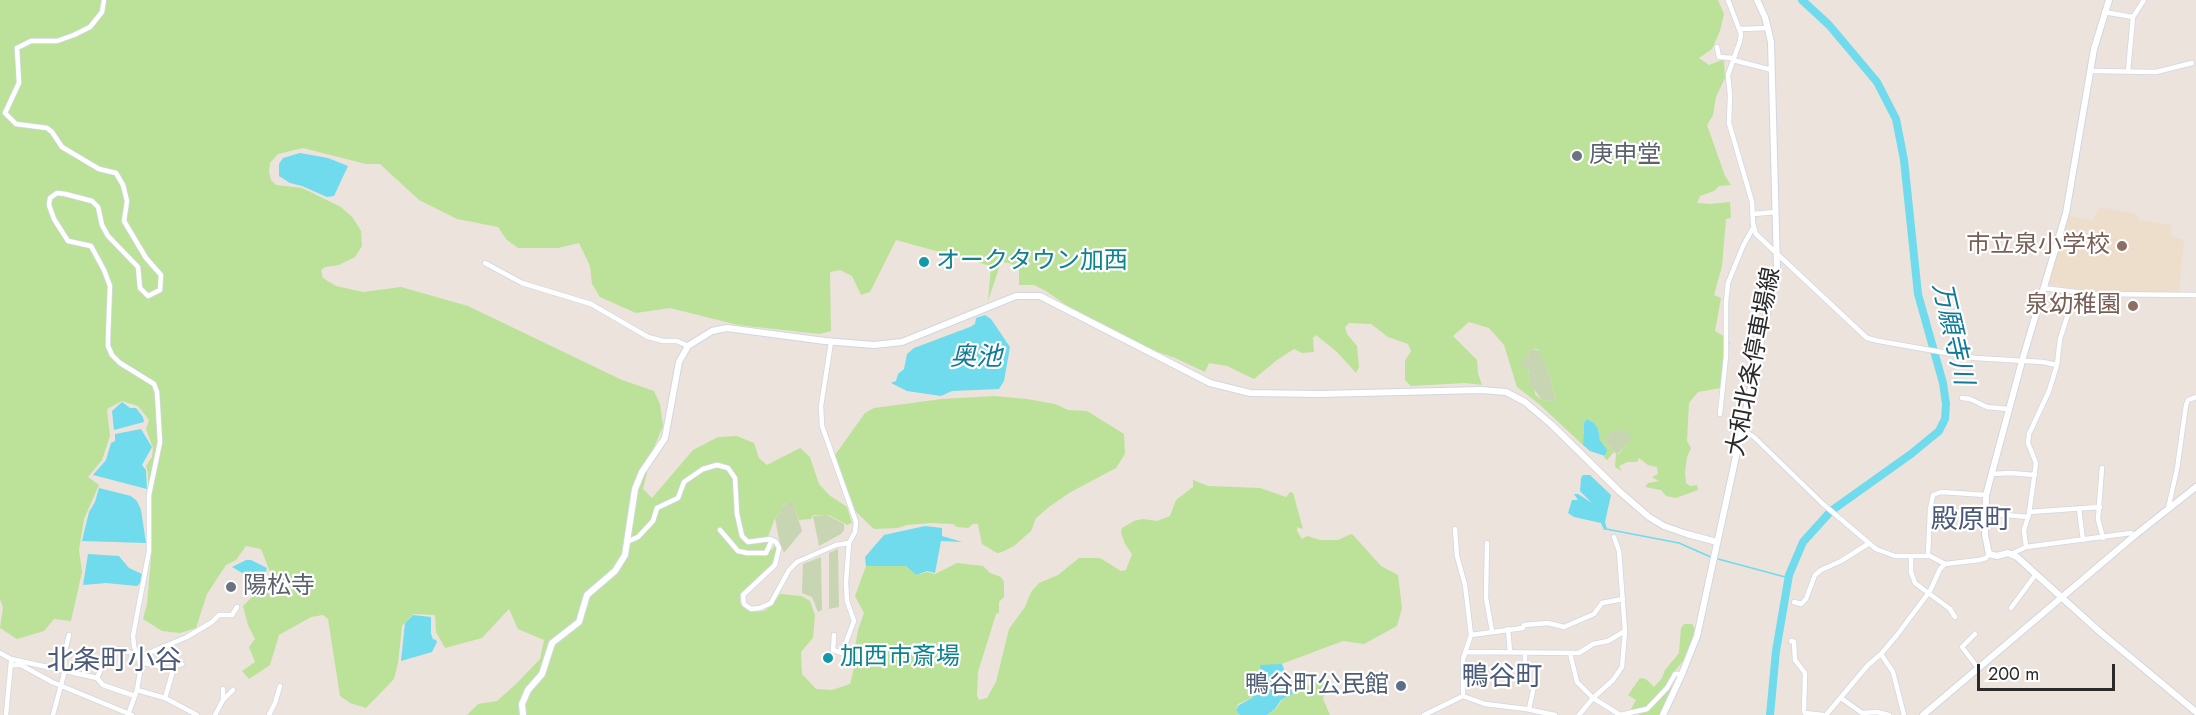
<!DOCTYPE html>
<meta charset="utf-8">
<style>
body{margin:0}
#map{position:relative;width:2196px;height:715px;overflow:hidden;background:#ece3dc;font-family:Jost,sans-serif}
canvas{display:block}
.scale{position:absolute;left:1977px;top:664px;width:138px;height:27px;box-sizing:border-box;border:3px solid #2a2a2a;border-top:0;padding-left:8px;font-size:18px;line-height:21px;white-space:nowrap;color:#2a2a2a;-webkit-text-stroke:4px #fff;paint-order:stroke}
</style>
<div id="map">
<canvas width="2196" height="715"></canvas>
<div class="scale">200 m</div>
</div>
<script>
const ctx = document.querySelector('canvas').getContext('2d');
ctx.lineJoin = 'round';
function fillPath(path, color) {
  ctx.fillStyle = color;
  ctx.fill(path, 'evenodd');
}
function toPath(rows) {
  const path = new Path2D();
  for (const r of rows) {
    path.moveTo(r[0], r[1]);
    for (let i = 2; i < r.length; i += 2) path.lineTo(r[i], r[i + 1]);
  }
  return path;
}
function stroke(path, color, width, dash) {
  ctx.strokeStyle = color;
  ctx.lineWidth = width;
  ctx.lineCap = dash ? 'butt' : 'round';
  ctx.setLineDash(dash || []);
  ctx.stroke(path);
}
function drawText(font, color, halo, rows, align = 'center') {
  ctx.font = font + ' Jost,"Noto Sans JP",sans-serif';
  ctx.lineWidth = 4.5;
  ctx.setLineDash([]);
  ctx.textBaseline = 'middle';
  ctx.strokeStyle = halo;
  ctx.fillStyle = color;
  for (const [text, x, y, turn = 0] of rows) {
    ctx.save();
    ctx.translate(x, y);
    ctx.rotate((+turn || 0) * Math.PI / 180);
    ctx.textAlign = isNaN(turn) ? turn : align;
    if (halo) ctx.strokeText(text, 0, 0);
    ctx.fillText(text, 0, 0);
    ctx.restore();
  }
}
fillPath(toPath([
 [2100,207,2135,214,2140,220,2171,225,2171,235,2184,240,2179,293,2144,295,2087,291,2047,284,2069,216,2092,220]
]), '#eddecb');
fillPath(toPath([
 [0,0,1718,0,1724,14,1720,31,1712,49,1699,58,1709,65,1724,59,1725,78,1716,97,1713,115,1707,125,1725,176,1731,185,1719,186,1714,191,1700,196,1697,203,1710,204,1730,202,1731,218,1726,219,1722,266,1714,295,1721,298,1715,331,1727,338,1730,343,1723,361,1721,388,1698,392,1689,403,1687,441,1691,448,1687,457,1685,472,1686,483,1690,486,1697,485,1698,490,1676,498,1666,496,1661,490,1645,487,1648,483,1659,481,1652,477,1658,474,1657,467,1648,465,1639,458,1637,462,1627,462,1619,466,1622,471,1615,467,1616,454,1618,455,1627,443,1630,442,1622,431,1610,431,1605,442,1614,452,1607,460,1604,457,1606,455,1605,447,1600,440,1598,429,1594,423,1587,419,1584,423,1583,445,1539,404,1517,387,1504,345,1489,328,1469,322,1453,336,1477,360,1478,373,1482,385,1465,383,1411,386,1405,380,1405,361,1411,351,1408,344,1388,337,1371,324,1349,323,1345,327,1347,334,1357,346,1359,367,1356,373,1337,352,1316,335,1313,338,1314,352,1302,353,1294,349,1277,360,1254,379,1227,366,1209,363,1205,372,1175,358,1108,334,1046,291,1034,285,1019,285,1019,268,1009,263,1001,262,988,301,991,266,896,240,870,292,861,295,852,276,840,270,830,272,831,331,820,334,738,325,670,308,636,313,600,297,592,284,590,266,579,243,558,248,518,248,507,240,498,227,457,219,419,200,380,164,366,164,303,148,278,154,270,163,269,172,271,180,276,185,302,188,341,207,353,218,361,231,362,246,355,257,339,265,325,267,321,270,323,278,336,286,363,292,401,287,468,306,622,380,654,391,660,404,663,426,652,452,643,489,652,498,693,450,718,437,737,436,754,443,759,458,767,465,800,448,810,457,819,484,829,495,847,507,852,523,847,525,829,515,813,515,811,519,799,520,794,505,786,503,781,508,781,512,775,518,768,537,767,550,772,550,775,545,777,551,771,565,740,594,740,602,743,607,751,612,764,611,772,605,780,594,801,596,810,601,815,615,813,638,801,652,802,674,816,689,832,690,850,684,855,664,854,653,858,630,864,613,855,596,866,566,906,566,916,575,927,572,935,574,957,563,983,566,990,573,1001,577,1004,582,1004,597,999,602,999,613,996,614,978,672,977,696,979,700,987,698,996,682,1009,629,1025,607,1031,592,1039,583,1058,575,1079,558,1100,558,1121,571,1126,570,1132,554,1125,544,1121,533,1122,528,1134,521,1143,519,1157,521,1170,516,1176,500,1193,487,1193,480,1208,486,1260,488,1286,497,1290,492,1293,493,1303,529,1297,527,1297,531,1302,539,1307,536,1320,540,1338,540,1351,534,1353,535,1381,566,1398,575,1402,608,1397,626,1364,644,1343,641,1279,665,1260,665,1261,684,1252,698,1238,704,1236,710,1240,715,467,715,478,704,497,701,516,684,540,659,544,640,518,629,509,609,482,638,445,648,436,632,435,615,413,614,402,626,398,663,394,679,366,708,350,703,340,696,328,619,323,615,311,617,279,635,270,665,249,679,242,671,255,662,249,647,255,639,248,625,243,606,272,577,261,549,246,546,236,560,226,565,207,594,196,628,180,633,162,631,143,619,147,604,152,547,149,517,148,473,146,466,152,457,153,448,146,429,149,420,138,406,122,401,107,409,110,436,102,460,88,477,99,485,84,519,79,550,82,572,71,621,54,619,44,631,17,639,0,628,3,607,0,599],
 [1530,349,1538,349,1548,371,1556,401,1542,400,1535,394,1534,387,1530,384,1528,368,1521,361,1529,355,1528,351],
 [994,396,1027,399,1055,404,1068,410,1087,411,1124,434,1125,454,1116,468,1069,493,1049,507,1036,518,1031,531,1014,546,1002,552,997,553,982,544,978,524,973,524,968,528,957,527,953,524,930,523,907,525,898,528,874,529,856,512,835,455,865,413,874,408,942,399],
 [1684,624,1692,624,1696,631,1686,657,1674,672,1671,687,1674,688,1661,715,1640,715,1630,711,1636,700,1628,695,1640,678,1646,679,1654,687,1662,678,1665,670,1679,653,1681,628],
 [1316,681,1327,683,1323,699,1330,715,1267,715,1276,709,1282,700]
]), '#bbe298');
fillPath(toPath([
 [1530,349,1539,350,1548,371,1556,401,1542,400,1530,384,1528,368,1521,366,1521,361,1529,355,1528,351],
 [1622,430,1630,434,1631,438,1630,442,1627,443,1617,455,1605,442,1610,431],
 [788,502,794,505,802,531,784,553,779,540,775,518,781,512,781,508],
 [827,515,844,524,844,530,841,534,819,546,813,516],
 [838,549,839,607,829,609,829,553],
 [821,557,822,610,818,612,812,597,802,593,803,564]
]), '#c8d5b3');
fillPath(toPath([
 [300,153,328,158,348,166,334,196,327,197,302,186,290,183,279,176,279,164,283,158],
 [985,315,991,319,1010,347,1004,381,999,389,952,391,941,396,907,391,891,383,896,381,898,374,904,369,907,354,914,348,970,327,975,324,976,318],
 [122,402,130,408,136,408,143,417,144,422,114,430,112,411],
 [1587,419,1594,423,1598,429,1600,440,1607,450,1605,456,1590,451,1583,445,1584,423],
 [141,429,152,447,142,465,146,470,147,489,93,475,106,460,111,443,115,441,115,434],
 [1583,475,1590,475,1611,495,1605,522,1607,529,1604,530,1601,523,1574,517,1568,513,1572,500,1578,500,1574,494,1578,494,1592,503,1580,491,1581,478],
 [99,488,131,496,137,501,141,510,146,543,82,541,89,512,95,502],
 [925,526,942,528,942,536,962,542,941,541,935,573,927,571,916,575,906,566,866,566,865,557,884,535],
 [88,554,119,556,129,568,142,574,141,582,137,586,106,583,83,585],
 [246,560,251,560,267,568,265,574,256,581,232,567],
 [413,615,431,617,431,634,433,639,436,640,437,642,432,652,401,661,405,623],
 [1282,664,1293,694,1281,700,1275,709,1267,715,1240,715,1236,710,1239,705,1252,698,1261,685,1260,665]
]), '#6fdbed');
stroke(toPath([
 [1606,529,1679,543,1713,558],
 [1718,559,1789,578]
]), '#6fdbed', 1.5);
stroke(toPath([
 [1770,715,1776,651,1789,575,1803,542,1831,511,1911,454,1939,431,1945,419,1946,404,1943,383,1918,294,1904,160,1896,119,1877,82,1829,25,1802,0]
]), '#6fdbed', 8);
const street = toPath([
 [104,0,102,12,90,27,74,35,57,41,31,41,17,48,19,83,5,113,16,124,47,128,52,132,62,147,99,169,116,173,123,185,127,201,124,221,146,258,161,275,160,290,148,296,140,288,138,267,108,236,102,225,98,207,92,201,65,194,57,193,50,198,49,205,54,219,68,241,91,246,104,270,110,286,108,338,108,346,112,355,120,363,154,384,157,392,160,442,149,495,149,551,133,636,134,646,141,666,137,690,128,715],
 [1728,0,1741,34,1740,41,1728,75,1730,95,1729,123,1752,202,1753,224,1756,234,1867,338,1879,341,1975,358,2043,362,2057,365,2049,391,2029,434,2028,443,2036,463,2029,514,2024,530,2026,547],
 [2104,12,2133,17],
 [1740,29,1768,28],
 [1717,47,1719,57,1733,58],
 [1733,60,1772,70],
 [2092,71,2156,72,2192,63],
 [2128,71,2133,17,2144,0],
 [1753,214,1776,212],
 [485,263,522,283,591,304,648,337,663,341,677,341,688,346],
 [2043,288,2092,294,2196,295],
 [831,342,821,406,822,426,856,522,855,532,849,543,846,582,847,601,854,621,842,653,833,650,834,635],
 [2057,365,2060,339,2075,292],
 [1962,398,1970,399,1987,407,2008,409],
 [1720,414,1726,356,1726,302,1728,283,1743,246,1754,226],
 [1742,429,1754,437,1823,504,1876,549,1895,556,1930,556,1945,564,1979,560,1986,558,1989,554],
 [2102,468,2098,519,2103,538],
 [1992,474,2010,473,2035,475],
 [2079,509,2083,540],
 [2168,509,2177,469,2186,405,2188,400,2196,397],
 [2029,512,2100,507],
 [1985,513,2028,517],
 [1455,529,1457,556,1465,585,1471,635,1463,659,1463,696],
 [720,530,738,551,747,553,766,553,772,540],
 [629,541,638,537,653,521,657,508,678,498,684,482,703,469,717,465,728,468,735,478,737,514,742,536,748,542,770,539,776,542,779,548,775,565,743,595,744,604,751,609,760,608,771,603,789,570,797,562,836,545,849,543],
 [1487,543,1486,598,1492,631],
 [2011,554,2026,547,2131,533,2134,536],
 [1911,556,1911,572,1915,583,1950,609,1955,617],
 [1928,556,1930,510,1933,495,1941,492,1986,495],
 [1794,602,1801,604,1806,599,1815,575,1821,570,1841,561,1868,544],
 [2011,608,2036,574],
 [1508,629,1510,652],
 [1975,634,1962,647,1978,668],
 [1471,635,1523,628,1524,625,1548,623,1564,627,1594,614,1602,603,1623,599],
 [1791,641,1794,642,1795,660,1805,673,1804,711,1805,713,1823,715],
 [1465,652,1579,653,1593,644,1608,641,1625,631],
 [0,653,11,659,97,678,103,685,135,696],
 [1525,653,1525,681,1534,686,1529,709],
 [1570,653,1577,682,1593,698,1620,715,1647,709,1667,688,1675,674,1682,674],
 [1881,654,1893,672,1904,715],
 [144,663,158,666],
 [11,665,21,665,52,682,132,715],
 [141,666,151,652,187,637,212,622,219,615,232,615,237,607],
 [53,667,65,651,69,635],
 [84,674,86,650],
 [97,678,110,649,123,650,137,655],
 [223,689,223,700],
 [137,690,165,698,197,715],
 [165,698,174,667,182,664],
 [1841,698,1862,713,1877,712,1889,715],
 [6,715,11,662],
 [53,715,65,670],
 [215,715,223,700,233,690],
 [269,715,275,703,280,686],
 [1424,715,1463,696,1485,704,1526,709,1555,715],
 [1579,715,1593,698,1613,680,1622,667,1625,631,1619,551,1614,537],
 [1826,715,1868,665,1881,654,1897,635,1930,591,1940,569,1945,564]
]);
const secondary = toPath([
 [2109,0,2094,49,2066,213,2022,361,1986,495,1985,535,1989,554,1997,556,2008,553,2017,557,2100,632,2196,712],
 [523,715,522,704,528,690,542,674,552,643,579,622,587,595,615,571,625,555,635,489,642,472,665,438,679,362,688,346,712,331,727,328,825,341,874,345,902,342,1016,296,1040,296,1210,383,1250,393,1320,394,1481,390,1506,392,1525,402,1552,425,1619,491,1649,517,1664,526,1687,534,1717,542],
 [1663,715,1682,674,1697,636,1777,267,1771,42,1765,17,1757,0],
 [1923,715,2134,536,2196,487]
]);
stroke(street, '#d1d6e2', 6);
stroke(secondary, '#d1d6e2', 8);
stroke(street, '#fff', 4.5);
stroke(secondary, '#fff', 6);
for (const [x, y, r, color] of [
 [1577,156,6,"#6b7280"],
 [2122,246,6,"#8d6e63"],
 [924,262,6,"#0f9aa8"],
 [2133,306,6,"#8d6e63"],
 [231,587,6,"#6b7280"],
 [828,658,6,"#0f9aa8"],
 [1401,686,6,"#5c6f8a"]
]) {
  const dot = new Path2D();
  dot.arc(x, y, r, 0, 2 * Math.PI);
  ctx.fillStyle = color;
  ctx.fill(dot);
  stroke(dot, '#fff', 2);
}
drawText('24px', '#5b616d', '#fff', [
 ["庚申堂",1589,156],
 ["陽松寺",243,587]
], 'left');
drawText('24px', '#785e54', '#fff', [
 ["市立泉小学校",2110,246],
 ["泉幼稚園",2121,306]
], 'right');
drawText('24px', '#0d838f', '#fff', [
 ["オークタウン加西",936,262],
 ["加西市斎場",840,658]
], 'left');
drawText('24px', '#2a2a2a', '#fff', [
 ["大和北条停車場線",1755,362,-79]
]);
drawText('24px', '#4e5e75', '#fff', [
 ["鴨谷町公民館",1389,686]
], 'right');
drawText('italic 26px', '#0f7a99', '#fff', [
 ["万願寺川",1951,334,77],
 ["奥池",976,359]
]);
drawText('27px', '#4b597a', '#fff', [
 ["殿原町",1971,521],
 ["北条町小谷",114,662],
 ["鴨谷町",1502,678]
]);
</script>
